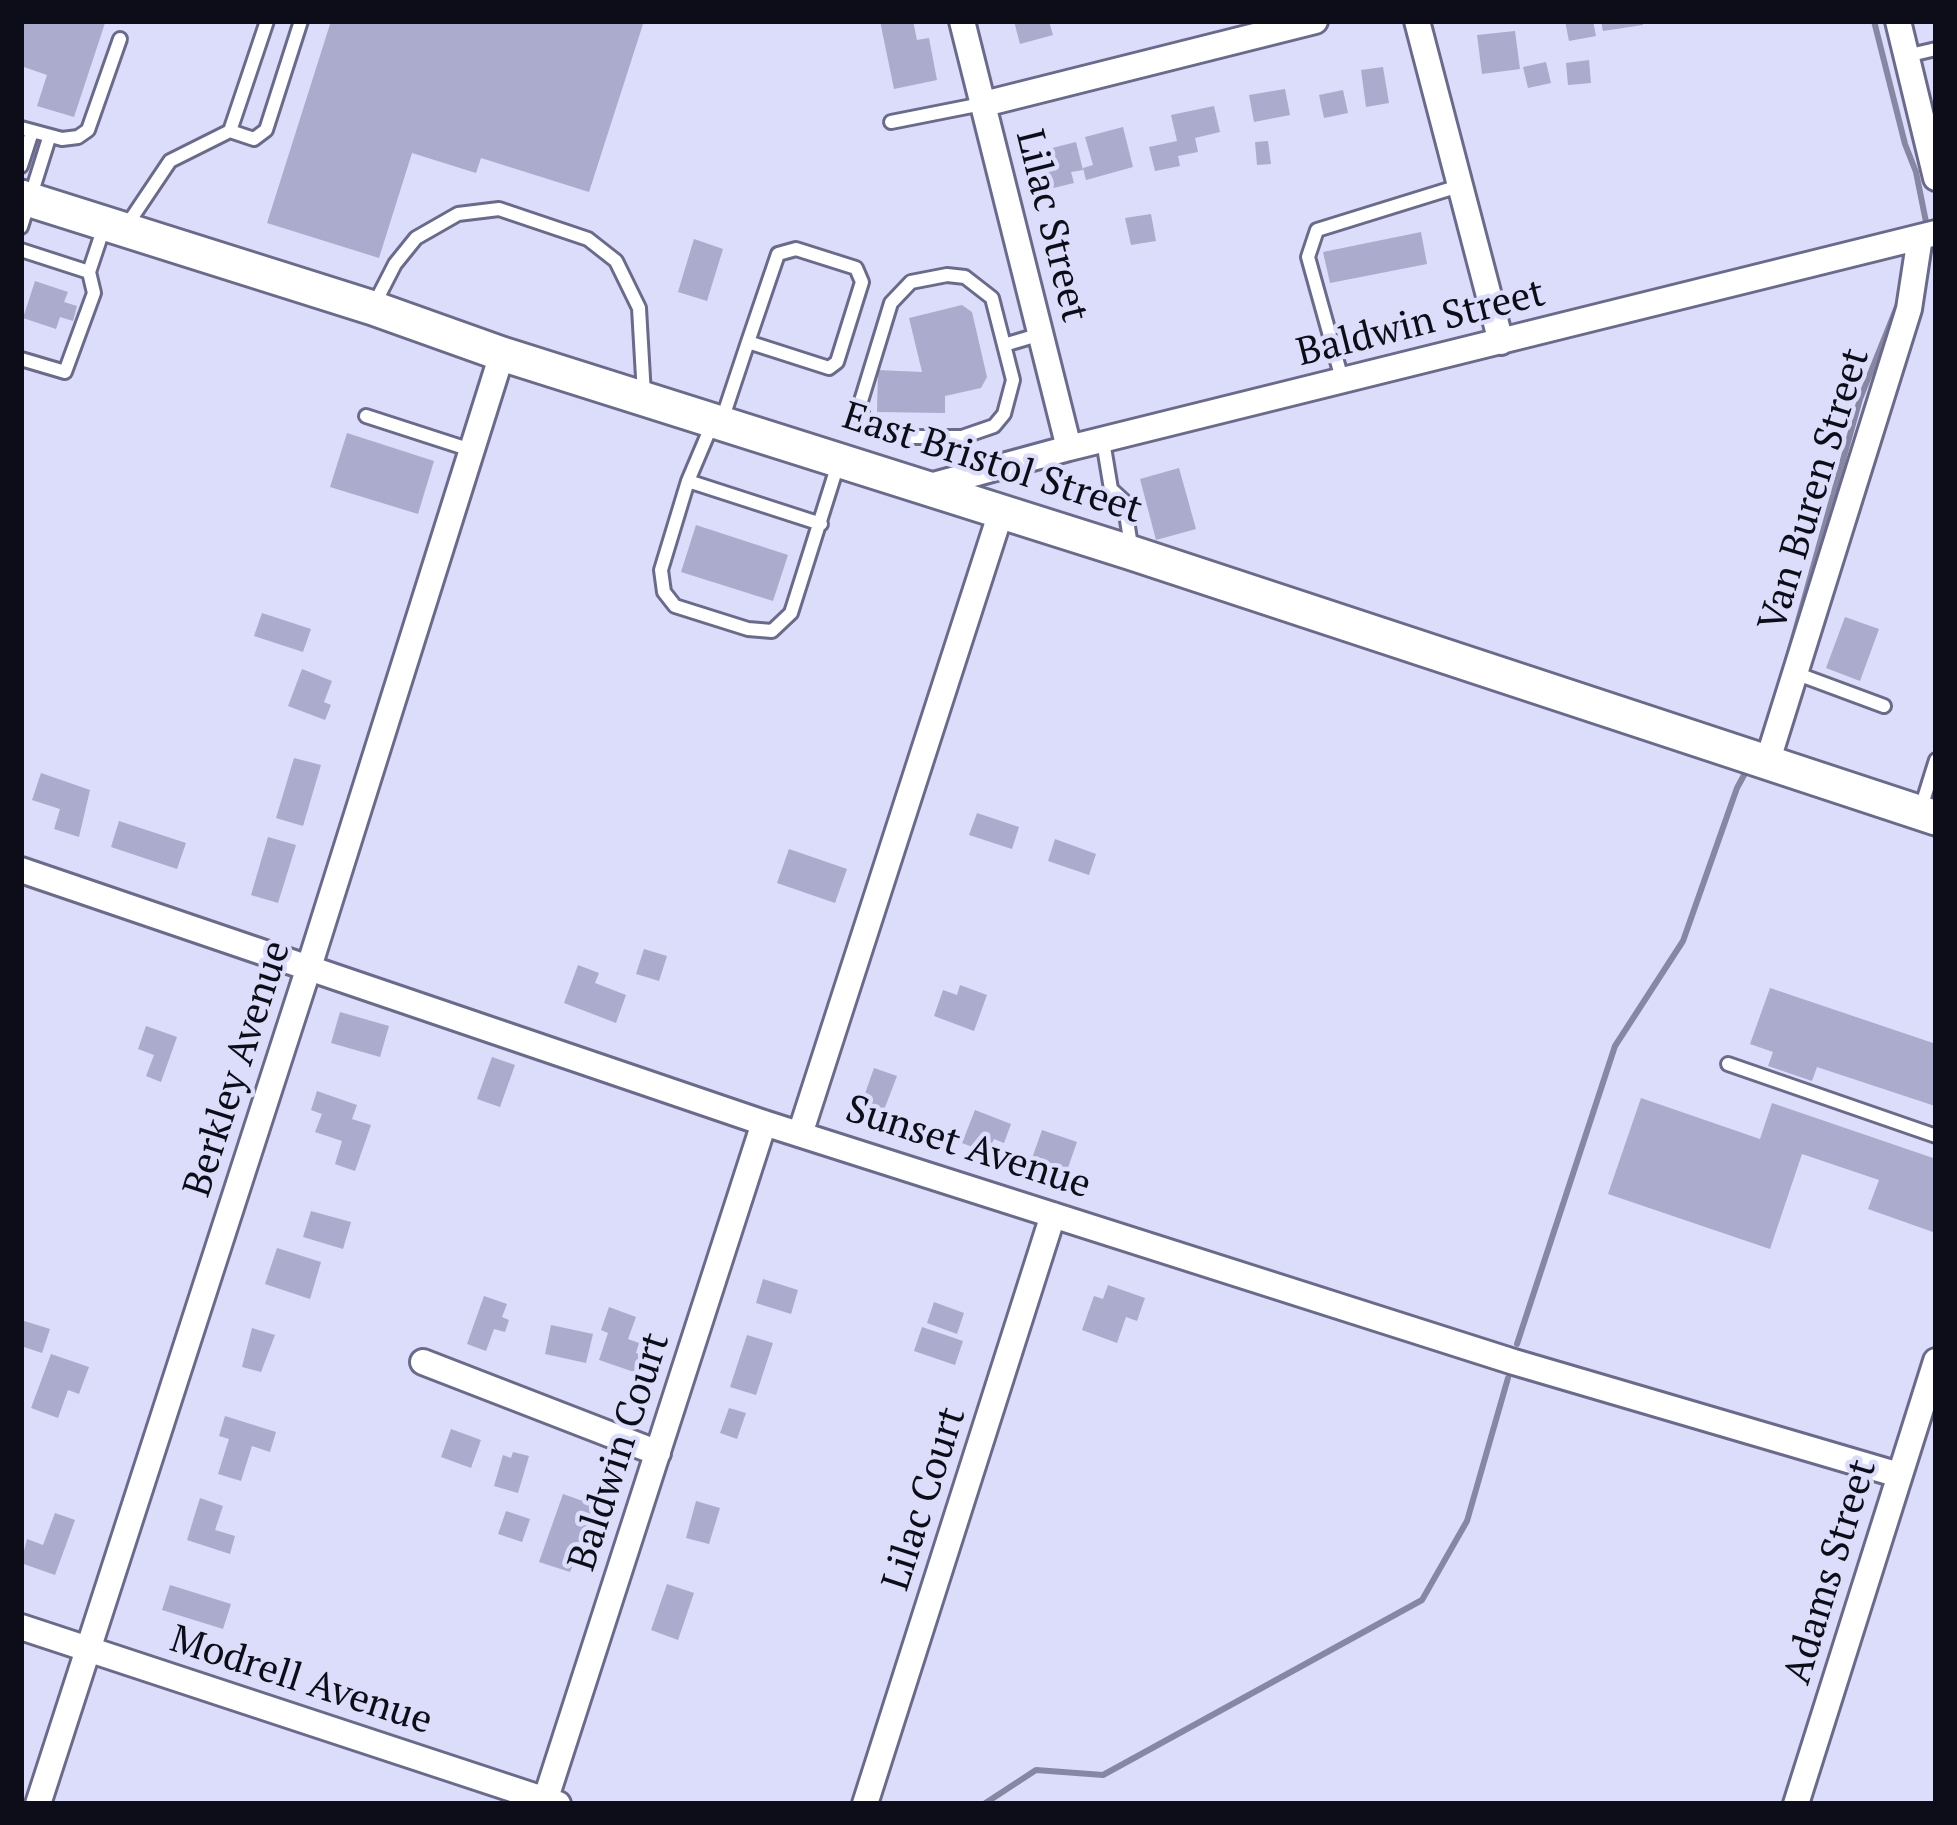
<!DOCTYPE html>
<style>
body{margin:0}
#map{position:relative;width:1957px;height:1825px;overflow:hidden;background:#dcddfa;font-family:"PT Serif",serif}
canvas{display:block}
.frame{position:absolute;inset:0;border:24px solid #0d0d19;pointer-events:none}
</style>
<div id="map">
<canvas width="1957" height="1825"></canvas>
<div class="frame"></div>
</div>
<script>
const ctx = document.querySelector('canvas').getContext('2d');
ctx.lineJoin = 'round';
function toPath(rows) {
  const path = new Path2D();
  for (const r of rows) {
    path.moveTo(r[0], r[1]);
    for (let i = 2; i < r.length; i += 2) path.lineTo(r[i], r[i + 1]);
  }
  return path;
}
function stroke(path, color, width, dash) {
  ctx.strokeStyle = color;
  ctx.lineWidth = width;
  ctx.lineCap = dash ? 'butt' : 'round';
  ctx.setLineDash(dash || []);
  ctx.stroke(path);
}
function fillPath(path, color) {
  ctx.fillStyle = color;
  ctx.fill(path, 'evenodd');
}
function drawText(font, color, halo, rows, align = 'center') {
  ctx.font = font + ' "PT Serif",serif';
  ctx.lineWidth = 9;
  ctx.setLineDash([]);
  ctx.textBaseline = 'middle';
  ctx.strokeStyle = halo;
  ctx.fillStyle = color;
  for (const [text, x, y, turn = 0] of rows) {
    ctx.save();
    ctx.translate(x, y);
    ctx.rotate((+turn || 0) * Math.PI / 180);
    ctx.textAlign = isNaN(turn) ? turn : align;
    if (halo) ctx.strokeText(text, 0, 0);
    ctx.fillText(text, 0, 0);
    ctx.restore();
  }
}
stroke(toPath([
 [1874,21,1905,144,1916,172,1926,222],
 [1786,664,1860,399,1900,299],
 [1517,1344,1615,1046,1683,941,1737,788,1749,766],
 [984,1804,1036,1770,1103,1775,1422,1600,1467,1521,1508,1378]
]), '#8787a3', 6);
fillPath(toPath([
 [21,21,105,23,74,117,37,106,47,75,21,66],
 [331,21,644,21,589,192,481,158,476,173,412,153,379,258,267,223],
 [880,21,913,21,917,40,929,38,937,80,894,89],
 [1014,21,1049,21,1053,35,1020,44],
 [1565,21,1593,21,1596,36,1569,41],
 [1601,21,1643,21,1643,25,1603,31],
 [1515,31,1520,69,1482,74,1477,35],
 [1589,60,1591,83,1568,85,1566,63],
 [1546,62,1551,83,1528,88,1523,67],
 [1383,67,1389,103,1366,107,1361,70],
 [1285,89,1290,115,1254,122,1249,95],
 [1343,90,1348,113,1324,118,1319,95],
 [1214,106,1220,132,1195,138,1198,152,1178,156,1180,166,1155,171,1149,147,1177,141,1171,115],
 [1123,127,1133,167,1086,180,1083,168,1093,165,1085,137],
 [1268,141,1271,164,1257,165,1255,142],
 [1076,142,1083,170,1071,172,1074,183,1045,190,1036,152],
 [1151,214,1156,241,1131,245,1125,218],
 [1421,232,1427,264,1330,283,1323,252],
 [694,239,723,249,707,301,678,292],
 [35,281,68,292,64,302,77,306,73,321,60,317,56,329,23,318],
 [962,305,972,312,987,377,981,388,945,396,945,413,877,412,878,370,922,372,909,318],
 [347,433,434,461,418,514,330,487],
 [1179,468,1196,529,1156,540,1140,479],
 [696,525,788,555,773,601,681,572],
 [262,613,311,629,303,652,254,636],
 [1845,617,1879,629,1860,681,1826,668],
 [302,669,332,681,324,702,331,705,325,720,288,706],
 [294,758,321,765,303,826,276,818],
 [41,773,90,790,79,837,54,829,60,809,32,800],
 [977,813,1019,827,1012,849,969,835],
 [119,821,186,843,177,869,111,847],
 [268,837,296,845,278,903,251,895],
 [1055,839,1096,854,1089,875,1048,861],
 [789,849,847,869,835,903,777,883],
 [644,949,667,956,659,981,636,974],
 [578,965,599,973,595,983,626,995,616,1023,564,1003],
 [960,985,987,995,974,1031,934,1016,943,990,957,995],
 [1770,988,1936,1044,1935,1106,1817,1067,1812,1081,1768,1066,1773,1052,1750,1044],
 [340,1012,389,1026,380,1057,331,1043],
 [146,1026,177,1037,161,1082,146,1076,154,1055,138,1049],
 [492,1057,515,1065,500,1107,477,1099],
 [874,1068,897,1076,884,1110,862,1102],
 [317,1091,357,1105,352,1119,371,1125,355,1171,335,1164,342,1141,315,1132,322,1114,311,1110],
 [1641,1098,1760,1139,1772,1103,1936,1159,1933,1232,1868,1209,1879,1180,1802,1154,1770,1249,1608,1194],
 [975,1110,1011,1124,1004,1143,994,1139,988,1153,962,1143],
 [1042,1130,1077,1142,1065,1176,1030,1164],
 [311,1211,351,1222,343,1249,303,1237],
 [277,1248,321,1262,310,1299,265,1284],
 [763,1279,798,1290,791,1314,756,1303],
 [1108,1285,1145,1298,1137,1321,1126,1317,1117,1343,1082,1330,1094,1296,1103,1299],
 [484,1296,507,1304,502,1317,509,1320,505,1332,494,1329,486,1351,467,1344],
 [934,1302,964,1313,957,1334,927,1323],
 [609,1307,636,1317,628,1339,639,1343,636,1353,643,1356,637,1373,599,1360,608,1333,601,1330],
 [21,1320,50,1329,42,1353,21,1346],
 [551,1325,593,1334,586,1363,545,1354],
 [922,1327,963,1341,955,1365,914,1351],
 [252,1328,275,1335,261,1372,242,1367],
 [747,1335,773,1343,756,1395,730,1387],
 [51,1354,89,1367,79,1394,68,1390,58,1418,31,1408],
 [729,1408,746,1413,737,1439,720,1433],
 [225,1416,276,1432,270,1452,252,1446,241,1481,218,1474,229,1439,219,1436],
 [451,1429,481,1440,471,1468,441,1457],
 [513,1452,529,1456,518,1493,494,1486,503,1455,511,1458],
 [563,1494,597,1506,570,1572,539,1562],
 [200,1498,223,1506,215,1530,235,1536,230,1554,187,1540],
 [696,1501,720,1508,709,1544,686,1538],
 [506,1511,530,1519,522,1542,498,1534],
 [55,1513,75,1520,55,1575,21,1563,27,1539,43,1545],
 [667,1584,694,1593,678,1640,651,1630],
 [170,1585,231,1604,223,1629,162,1610]
]), '#aaabcd');
const lane = toPath([
 [1906,56,1936,49],
 [891,122,982,104],
 [21,128,62,139,78,137,88,130,120,39],
 [230,131,254,139,266,130,301,21],
 [21,166,32,132],
 [21,227,49,138],
 [125,228,170,161,230,131,267,21],
 [21,250,89,272],
 [947,275,965,277,992,298,1013,380,1004,414,994,426,962,437,900,437,873,430,863,423,861,401,891,303,911,282,947,275],
 [375,303,395,264,416,238,458,214,499,209,588,239,616,261,639,308,644,395],
 [1004,345,1041,334],
 [21,359,65,372,94,293,89,272,105,224],
 [1342,379,1308,257,1317,230,1459,186],
 [366,416,471,450],
 [722,420,748,342,778,254,796,249,856,268,862,282,837,362,829,368,748,342],
 [713,422,688,481,661,570,664,592,675,606,748,629,772,631,791,613,839,461],
 [1103,441,1111,489,1124,501,1131,546],
 [688,481,821,524],
 [1795,673,1884,706],
 [1920,811,1936,760],
 [1728,1064,1936,1136]
]);
const street = toPath([
 [962,21,1069,448],
 [1417,21,1501,342],
 [1898,21,1936,178],
 [984,104,1315,21],
 [926,487,1069,448,1936,233],
 [1767,763,1909,309,1920,237],
 [21,870,764,1123,1514,1362,1899,1475],
 [801,1131,1001,512],
 [423,1362,658,1453],
 [21,1627,558,1804],
 [38,1804,309,967,502,354],
 [544,1804,764,1123],
 [865,1804,1053,1215],
 [1796,1804,1936,1361]
]);
const secondary = toPath([
 [21,197,373,308,502,354,1132,553,1936,818]
]);
stroke(lane, '#6a6a8a', 18);
stroke(street, '#6a6a8a', 30);
stroke(secondary, '#6a6a8a', 39);
stroke(lane, '#fff', 12);
stroke(street, '#fff', 24);
stroke(secondary, '#fff', 33);
drawText('39px', '#0d0d19', '#dcddfa', [
 ["Lilac Street",1051,226,76],
 ["Baldwin Street",1421,324,-14],
 ["East Bristol Street",992,464,18],
 ["Van Buren Street",1815,490,-73],
 ["Berkley Avenue",238,1069,-72],
 ["Sunset Avenue",968,1148,18],
 ["Baldwin Court",620,1452,-72],
 ["Lilac Court",925,1499,-72],
 ["Adams Street",1831,1572,-73],
 ["Modrell Avenue",301,1681,18]
]);
</script>
